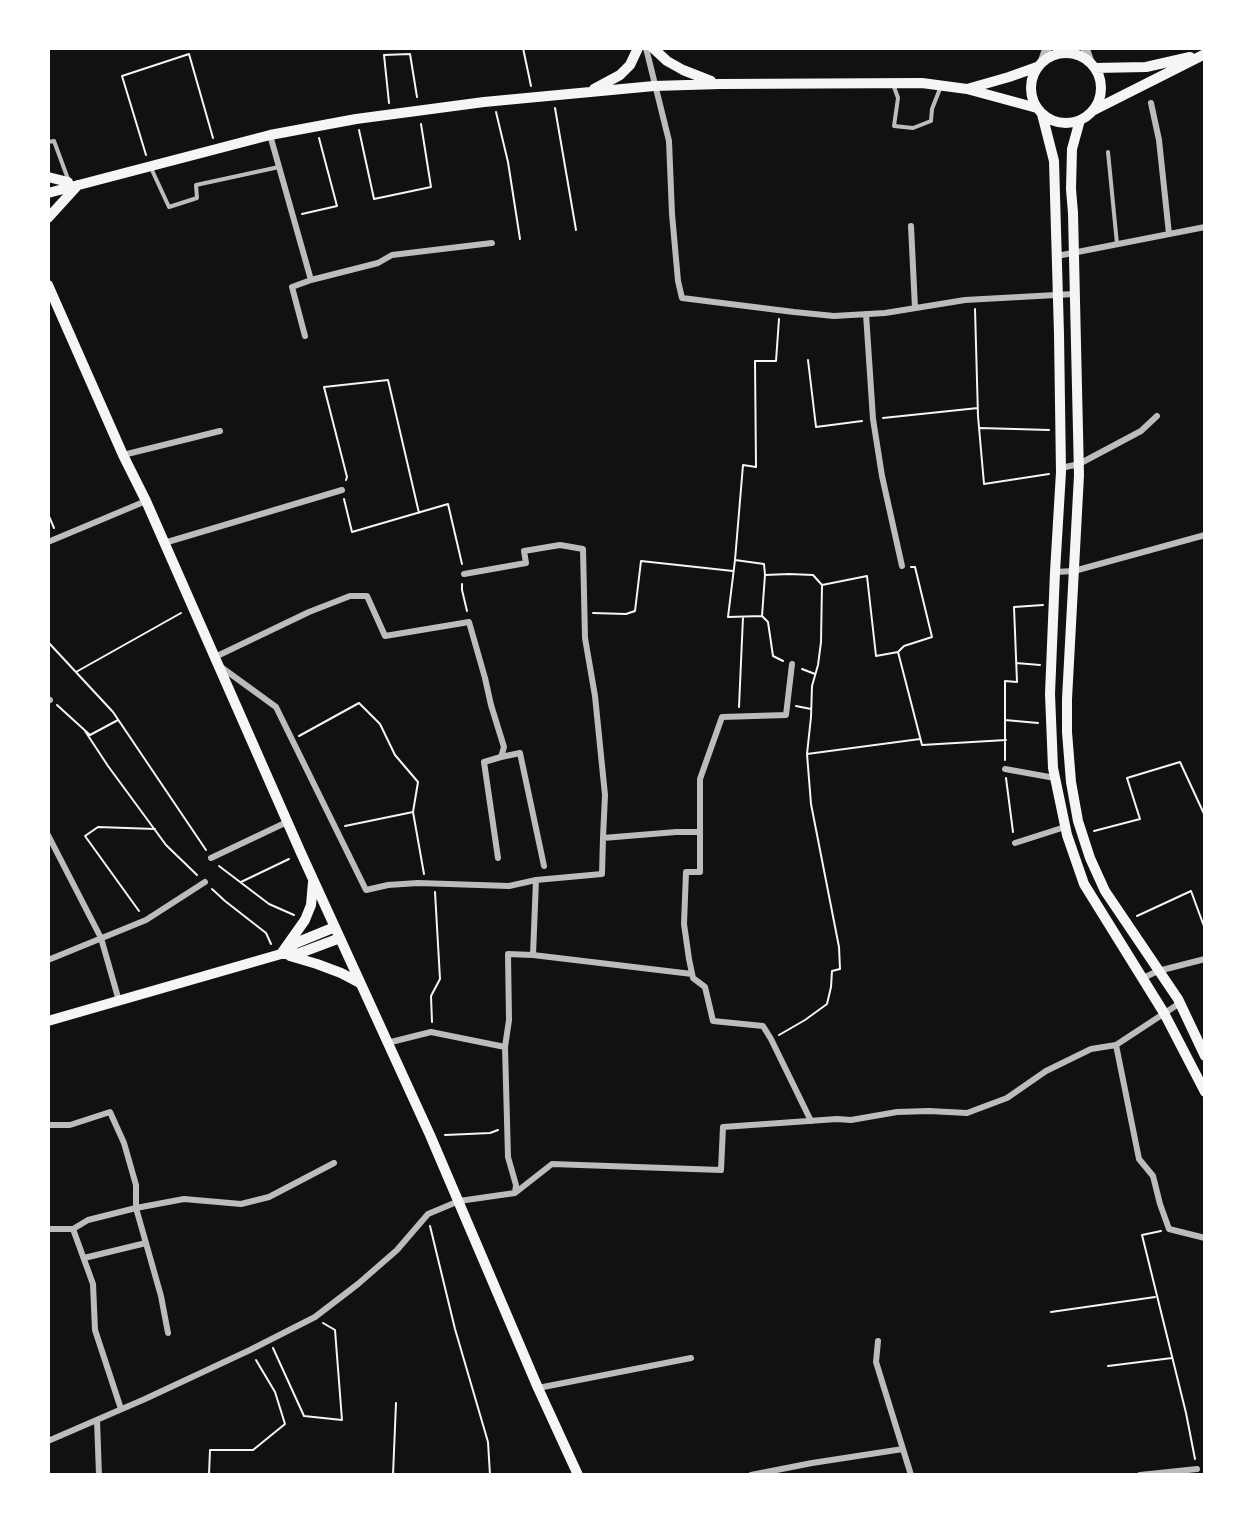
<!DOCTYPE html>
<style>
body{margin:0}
#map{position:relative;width:1253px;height:1523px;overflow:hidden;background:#111;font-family:"Asap Condensed",sans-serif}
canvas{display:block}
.frame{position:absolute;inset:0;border:50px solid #fff;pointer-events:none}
</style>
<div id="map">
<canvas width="1253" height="1523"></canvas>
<div class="frame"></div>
</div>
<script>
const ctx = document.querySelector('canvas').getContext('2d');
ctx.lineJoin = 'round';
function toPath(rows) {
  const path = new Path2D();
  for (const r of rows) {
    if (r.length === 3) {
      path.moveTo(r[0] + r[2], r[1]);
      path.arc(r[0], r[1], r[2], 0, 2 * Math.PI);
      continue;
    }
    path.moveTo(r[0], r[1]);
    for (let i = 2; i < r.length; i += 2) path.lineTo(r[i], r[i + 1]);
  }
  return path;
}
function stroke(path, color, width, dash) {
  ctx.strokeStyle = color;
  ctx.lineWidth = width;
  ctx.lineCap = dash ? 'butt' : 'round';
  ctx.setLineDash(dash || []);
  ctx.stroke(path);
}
stroke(toPath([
 [523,48,531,86],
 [389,103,384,55,410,54,417,97],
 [555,108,576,230],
 [496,112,508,162,520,239],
 [359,130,374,199,431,187,421,124],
 [146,155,122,76,189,54,213,138],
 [302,214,337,206,319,138],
 [975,309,978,416,984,484,1049,474],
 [808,360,816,427,862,421],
 [883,418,978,408],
 [980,428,1049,430],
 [346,480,347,477,324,387,388,380,419,513],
 [344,499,352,532,448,504,462,564],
 [48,514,54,528],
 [735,560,728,617,762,616],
 [911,567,915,567,932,637,904,646,898,652,922,745,1006,740],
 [765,575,764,564,735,560,743,465,756,467,755,361,776,361,779,319],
 [462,584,462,590,467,611],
 [822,585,867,576,876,656,898,652],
 [593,613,626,614,635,611,641,561,733,571],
 [48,642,113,712,206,850],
 [783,661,773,656,768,622,762,616,765,575,789,574,813,575,822,585],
 [1016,663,1040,665],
 [802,669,815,674],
 [76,672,181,613],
 [57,705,90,735,118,720],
 [796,706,811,709],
 [739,707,743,617],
 [1005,720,1038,723],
 [85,731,108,766,166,845,197,875],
 [299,736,359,703,380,724,395,755,418,782,413,812,424,874],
 [807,754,920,739],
 [1005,760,1005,681,1017,682,1014,607,1043,605],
 [1006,778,1013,832],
 [345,826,413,812],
 [1094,831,1140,819,1127,778,1180,762,1205,816],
 [219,866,269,904,294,915],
 [241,882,289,859],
 [212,889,225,901,266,933,271,944],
 [139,911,85,836,98,827,155,829],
 [1137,916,1191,891,1205,929],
 [432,1022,431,996,440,979,435,892],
 [779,1035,805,1020,827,1004,831,987,832,971,840,969,839,947,811,804,807,754,811,717,812,686,818,665,821,642,822,585],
 [445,1135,490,1133,498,1130],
 [430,1226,455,1329,488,1442,490,1475],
 [1161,1231,1142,1235,1186,1413,1195,1459],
 [1051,1312,1155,1297],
 [273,1348,304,1416,342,1420,335,1330,323,1323],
 [1108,1366,1172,1358],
 [209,1475,210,1450,253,1450,285,1424,275,1392,256,1360],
 [393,1475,396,1403]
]), '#f5f5f5', 2);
stroke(toPath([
 [893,84,898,98,894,126,913,128,931,121,932,109,941,86],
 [48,142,54,141,68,179],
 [1108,152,1117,244],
 [151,168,169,207,197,198,196,185,279,167]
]), '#bcbcbc', 4);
stroke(toPath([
 [646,48,669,141,672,214,678,281,682,298,794,312,834,316,885,313,965,300,1074,294],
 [1151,103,1159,140,1169,234],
 [270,135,311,280],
 [911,226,915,308],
 [1057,256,1205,227],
 [866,314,873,419,882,476,902,566],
 [305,336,292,287,311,280,378,263,392,255,492,243],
 [123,455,220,431],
 [1061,468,1079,464,1141,431,1157,416],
 [48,542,146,501],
 [164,543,342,490],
 [1055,572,1074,571,1205,535],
 [464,574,526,563,524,551,560,545,583,549,585,638,595,696,605,795,603,838],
 [215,657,309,612,350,596,367,596,385,636,469,622,485,678,491,705,504,747,501,757,484,762,498,858],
 [792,664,786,715,722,717,700,779,700,872,686,872,684,924,689,959,693,978,705,987,713,1021,763,1026,771,1039,811,1121],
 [221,667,276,707,366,890,388,885,418,883,509,886,536,880],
 [48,701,50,700],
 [501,757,520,753,544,866],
 [1005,769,1055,778],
 [48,835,101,938,119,1001],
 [1015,843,1065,827],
 [211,858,287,822],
 [48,960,146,920,205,882],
 [692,974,533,955,536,880,602,874,603,838,676,832,700,832],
 [1143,978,1158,971,1205,959],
 [387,1043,431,1032,505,1047],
 [1116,1045,1139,1159,1153,1176,1160,1204,1169,1229,1205,1238],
 [48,1125,70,1125,110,1112,124,1143,136,1185,136,1208,88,1220,73,1229,48,1229],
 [515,1193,516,1185,508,1157,505,1047,509,1020,508,954,533,955],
 [73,1229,93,1284,95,1330,121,1409],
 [84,1258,146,1243],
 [168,1333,161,1296,136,1208,184,1199,241,1204,269,1197,334,1163],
 [878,1341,876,1362,911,1475],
 [538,1388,691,1358],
 [97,1420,99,1475],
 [48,1441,145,1399,250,1350,315,1317,358,1284,397,1250,428,1214,459,1201,515,1193,552,1164,721,1170,723,1127,837,1119,851,1120,897,1112,929,1111,967,1113,1007,1098,1046,1071,1091,1049,1116,1045,1180,1003],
 [751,1475,812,1463,903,1449],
 [1140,1475,1197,1469]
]), '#bcbcbc', 6);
stroke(toPath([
 [1085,48,1090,62],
 [1042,62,1047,48]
]), '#bcbcbc', 9);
stroke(toPath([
 [653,48,667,61,683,70,711,81],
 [1066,88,35],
 [1095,68,1146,67,1190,57],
 [594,89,620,75,630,65,638,48],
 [1037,108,967,89,1009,77,1037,67],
 [1094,110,1205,54],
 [1042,114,1054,161,1059,334,1061,472,1055,572,1050,694,1053,768,1067,835,1084,884,1164,1013,1205,1092],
 [1080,120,1072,149,1071,189,1073,213,1079,475,1067,699,1067,732,1071,782,1078,821,1090,858,1105,891,1178,999,1205,1056],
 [48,177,68,182],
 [48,193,270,135,356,119,484,102,654,86,720,84,922,83,967,89],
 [48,218,78,185],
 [48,285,123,455,146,501,301,853,430,1135,538,1388,578,1475],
 [288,948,291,945,335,927],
 [281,954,305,920,311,905,313,882],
 [290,956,317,964,341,973,360,983],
 [48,1021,281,954,300,953,340,938]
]), '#f5f5f5', 10);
</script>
